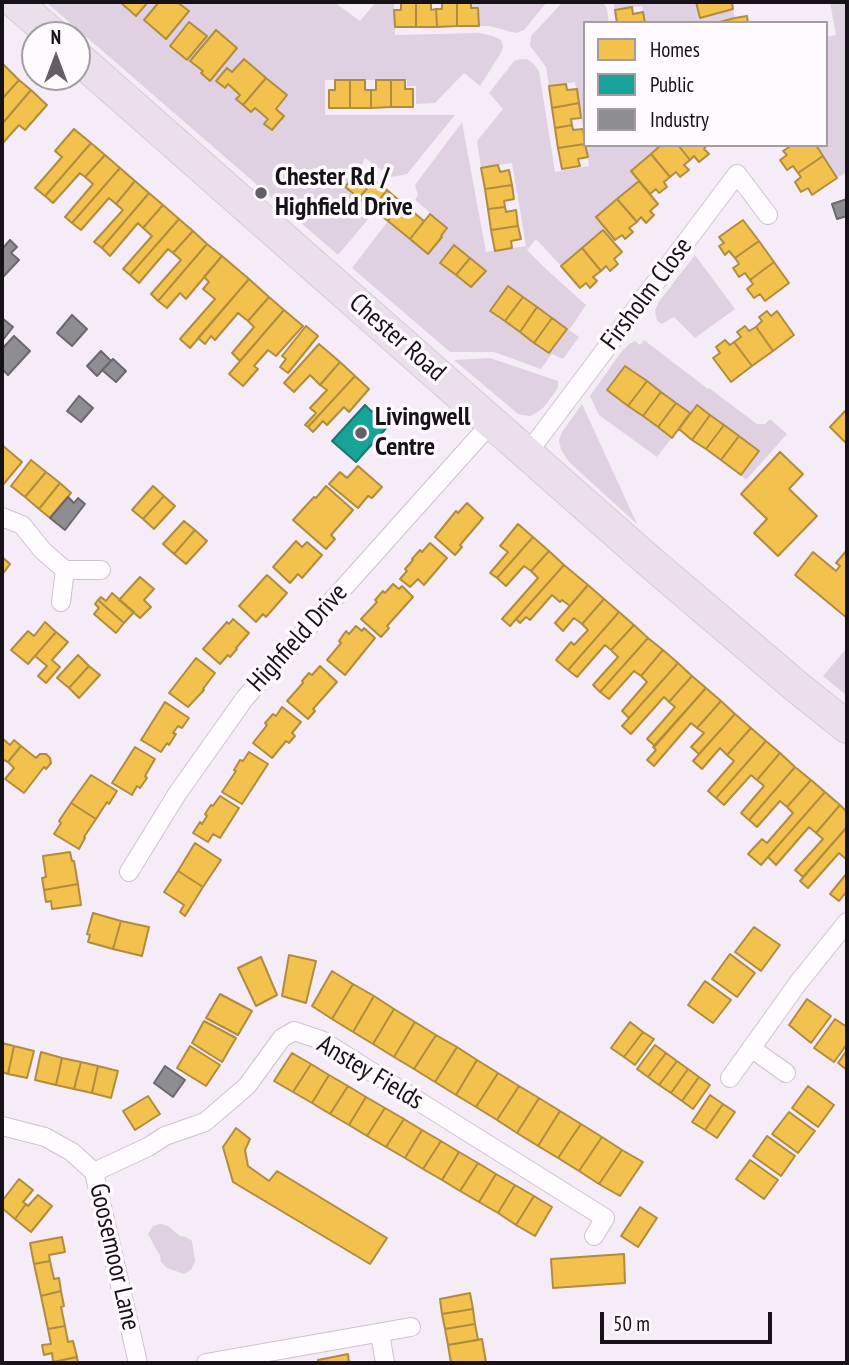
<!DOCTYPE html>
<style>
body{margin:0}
#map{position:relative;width:849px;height:1365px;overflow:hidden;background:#f6ecf7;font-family:"PT Sans Narrow",sans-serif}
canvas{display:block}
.frame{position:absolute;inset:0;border:4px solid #171118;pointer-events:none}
.legend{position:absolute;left:583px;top:21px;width:245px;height:126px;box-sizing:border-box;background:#fefafe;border:2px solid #a29da2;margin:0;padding:9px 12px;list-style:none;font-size:21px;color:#171118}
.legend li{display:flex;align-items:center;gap:14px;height:35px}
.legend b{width:35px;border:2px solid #a29da2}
.north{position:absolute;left:21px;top:21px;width:70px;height:70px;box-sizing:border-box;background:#fefafe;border:2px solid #a29da2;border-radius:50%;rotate:0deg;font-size:19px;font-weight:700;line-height:28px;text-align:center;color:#171118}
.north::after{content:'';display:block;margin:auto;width:24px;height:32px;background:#655e66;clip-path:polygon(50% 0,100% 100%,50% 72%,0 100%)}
.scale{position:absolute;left:600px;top:1312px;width:172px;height:32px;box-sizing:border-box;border:4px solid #171118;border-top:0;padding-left:9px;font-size:21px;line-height:24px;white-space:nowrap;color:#171118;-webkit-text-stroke:5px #fefafe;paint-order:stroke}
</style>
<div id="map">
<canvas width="849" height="1365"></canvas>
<div class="frame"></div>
<ul class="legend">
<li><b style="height:19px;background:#f2c14e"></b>Homes</li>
<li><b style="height:19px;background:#17a398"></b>Public</li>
<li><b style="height:19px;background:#8d8d92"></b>Industry</li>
</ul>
<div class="north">N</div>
<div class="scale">50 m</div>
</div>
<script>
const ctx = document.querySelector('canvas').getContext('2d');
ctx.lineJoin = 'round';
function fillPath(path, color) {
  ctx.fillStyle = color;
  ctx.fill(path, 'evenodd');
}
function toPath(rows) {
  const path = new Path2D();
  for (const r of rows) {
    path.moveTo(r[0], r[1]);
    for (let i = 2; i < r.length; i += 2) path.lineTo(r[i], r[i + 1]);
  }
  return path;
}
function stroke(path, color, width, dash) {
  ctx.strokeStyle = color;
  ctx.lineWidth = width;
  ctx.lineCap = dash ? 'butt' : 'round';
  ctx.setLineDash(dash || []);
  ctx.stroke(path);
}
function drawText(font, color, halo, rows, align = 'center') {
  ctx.font = font + ' "PT Sans Narrow",sans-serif';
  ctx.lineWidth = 7;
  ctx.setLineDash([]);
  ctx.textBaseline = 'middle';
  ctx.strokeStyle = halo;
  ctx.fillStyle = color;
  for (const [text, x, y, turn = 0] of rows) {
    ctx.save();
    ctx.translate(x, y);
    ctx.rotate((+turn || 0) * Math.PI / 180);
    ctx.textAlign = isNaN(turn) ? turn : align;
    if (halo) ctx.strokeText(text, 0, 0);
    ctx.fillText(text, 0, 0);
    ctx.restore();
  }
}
fillPath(toPath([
 [46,2,334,2,360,21,376,2,394,2,395,35,479,33,493,36,501,40,503,46,501,53,480,86,464,73,435,103,416,104,416,86,407,86,407,80,325,80,325,115,455,115,407,174,391,177,365,158,360,169,346,187,375,211,338,255],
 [471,2,547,2,524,30,516,33,489,26,479,26,478,8,471,8],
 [563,2,603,2,607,9,609,23,585,23,585,139,575,82,549,86,546,67,530,46,531,36],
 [613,2,696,2,700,17,733,9,735,18,716,23,645,23,642,6,615,10],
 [830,2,847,2,847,172,837,178,816,145,826,145,826,37,836,35],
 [521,59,527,59,534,64,539,71,555,172,589,166,586,145,661,145,631,171,639,181,596,217,605,228,561,266,536,239,527,250,545,268,586,305,569,330,579,337,563,359,552,354,541,369,494,352,450,352,352,268,388,221,428,254,442,237,441,236,447,227,415,200,418,195,415,185,462,122,486,252,526,246,512,163,481,168,477,141,503,109,489,93,514,61],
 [695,255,735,309,695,338,674,317,662,324,657,321,655,311,658,303],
 [644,340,708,389,709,388,757,424,765,424,770,419,787,434,746,480,741,475,759,450,697,405,657,457,599,415,590,396,619,355,629,344,635,341,640,345],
 [490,358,558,381,558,388,544,407,536,413,530,416,518,414,454,360],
 [582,404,637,524,569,462,561,450,559,440,562,432],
 [847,648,847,696,823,676],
 [160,1224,168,1226,180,1236,186,1237,192,1241,195,1261,191,1270,184,1274,167,1268,161,1262,160,1255,157,1251,148,1234,153,1226]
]), '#e0d1e2');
const homes = toPath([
 [120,2,148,2,136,16,120,2],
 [159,2,177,2,189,11,166,39,144,20,159,2],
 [401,2,416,2,416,27,395,27,394,10,401,10,401,2],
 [416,2,431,2,431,10,436,9,437,27,416,27,416,2],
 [442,2,457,2,457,26,437,27,436,9,442,9,442,2],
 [457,2,471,2,471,8,478,8,479,26,457,26,457,2],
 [696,2,732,2,733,9,700,18,696,2],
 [632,7,633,14,643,12,645,23,617,23,615,10,632,7],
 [747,16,748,23,716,23,735,18,747,16],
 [189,22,207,36,187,60,170,46,189,22],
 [216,30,237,48,210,81,201,73,203,71,190,61,216,30],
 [244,59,266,78,243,105,236,99,240,95,228,84,225,88,216,81,227,68,232,72,244,59],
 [4,65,19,80,2,99,2,68,4,65],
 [266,78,287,95,276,109,284,116,272,130,264,124,268,119,255,108,251,112,243,105,266,78],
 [19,80,31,90,2,124,2,108,3,106,2,104,2,99,19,80],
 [335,80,350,80,350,108,329,108,329,90,335,90,335,80],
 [350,80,365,80,365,90,371,90,371,108,350,108,350,80],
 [376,80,391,80,391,107,371,108,371,90,376,90,376,80],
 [391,80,405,80,405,89,413,89,413,107,391,107,391,80],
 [566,84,567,90,577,89,579,103,552,108,549,86,566,84],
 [31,90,47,105,25,130,19,125,2,144,2,124,31,90],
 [579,103,581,118,571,119,572,125,555,128,552,108,579,103],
 [572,125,573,130,583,129,585,144,558,148,555,128,572,125],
 [74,129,91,143,45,196,35,188,62,157,55,151,74,129],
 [91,143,105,155,85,177,80,173,53,203,45,196,91,143],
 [585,144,588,157,578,159,580,166,562,169,558,148,585,144],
 [661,145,678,145,690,160,684,165,689,170,680,177,676,172,670,177,651,154,661,145],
 [678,145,707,145,704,149,709,154,699,162,694,156,690,160,678,145],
 [792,145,816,145,823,156,798,173,793,166,787,170,780,160,787,155,783,151,792,145],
 [651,154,670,177,664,182,667,187,659,193,656,189,650,194,631,171,651,154],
 [105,155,120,168,72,223,65,217,93,184,85,177,105,155],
 [823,156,837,178,812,195,808,188,801,192,795,182,801,177,798,173,823,156],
 [498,165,500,172,509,170,512,185,485,189,481,168,498,165],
 [120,168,135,181,116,204,109,198,81,230,72,223,120,168],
 [360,169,374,180,359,198,345,187,360,169],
 [374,180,387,190,372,209,359,198,374,180],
 [135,181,149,193,102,248,94,242,123,210,116,204,135,181],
 [639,181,658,204,650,211,654,215,646,223,641,217,637,222,617,199,639,181],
 [512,185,514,199,504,201,505,207,488,209,485,189,512,185],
 [387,190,402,203,388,221,372,209,387,190],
 [149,193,163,205,143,228,138,223,110,256,102,248,149,193],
 [617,199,637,222,629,228,633,232,625,239,622,235,615,240,596,217,617,199],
 [402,203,424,221,410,239,388,221,402,203],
 [163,205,179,219,130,275,123,269,152,236,143,228,163,205],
 [505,207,506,212,516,210,518,226,491,230,488,209,505,207],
 [430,214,447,228,441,236,442,237,428,254,410,239,430,214],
 [179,219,193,231,173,253,168,249,139,283,130,275,179,219],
 [743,220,759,241,735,258,729,251,725,255,719,246,724,243,719,237,743,220],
 [518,226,521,239,511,241,512,248,495,251,491,230,518,226],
 [603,230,622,252,614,259,618,264,610,271,606,266,601,271,582,248,603,230],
 [193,231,207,244,158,301,151,294,181,260,173,253,193,231],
 [759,241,774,262,750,280,745,273,739,277,733,268,739,264,735,258,759,241],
 [207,244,222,256,186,299,180,293,167,308,158,301,207,244],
 [454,245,470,258,456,275,440,263,454,245],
 [582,248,601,271,593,277,597,281,590,288,586,283,580,288,561,266,582,248],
 [222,256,249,279,190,348,180,339,215,299,203,289,209,282,204,277,222,256],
 [470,258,486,271,471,287,456,275,470,258],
 [774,262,789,283,765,301,760,294,754,298,747,289,753,284,750,280,774,262],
 [249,279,269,297,248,321,238,313,215,340,211,336,205,344,198,338,249,279],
 [508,286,523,297,505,321,490,311,508,286],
 [269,297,284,310,240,361,232,353,254,327,248,321,269,297],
 [523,297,537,307,520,332,505,321,523,297],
 [537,307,552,318,534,343,520,332,537,307],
 [284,310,303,326,276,356,268,350,254,366,258,369,243,386,229,374,284,310],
 [767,311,771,316,777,311,794,335,773,351,756,327,762,321,759,317,767,311],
 [552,318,567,329,549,353,534,343,552,318],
 [306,326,318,336,288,373,280,367,286,359,282,356,306,326],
 [745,326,749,331,756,327,773,351,752,366,734,342,741,337,737,332,745,326],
 [725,340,730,345,734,342,752,366,731,382,713,358,720,353,716,347,725,340],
 [319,344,340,362,320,385,310,375,294,392,284,383,319,344],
 [340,362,355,376,308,427,305,425,316,413,310,408,327,390,320,385,340,362],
 [625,366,647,381,628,406,607,390,625,366],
 [355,376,369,389,349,412,344,407,327,425,323,421,313,432,308,427,355,376],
 [647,381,661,392,643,416,628,406,647,381],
 [661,392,676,403,658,427,643,416,661,392],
 [676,403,690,413,672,438,658,427,676,403],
 [697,405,710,415,692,440,679,429,697,405],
 [847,409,847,444,830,427,847,409],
 [710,415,724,425,706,449,692,440,710,415],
 [724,425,739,436,721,460,706,449,724,425],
 [739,436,759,451,741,475,721,460,739,436],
 [2,445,22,462,2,486,2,445],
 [780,452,803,474,789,489,817,516,778,556,754,533,767,519,741,494,780,452],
 [31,460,46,472,25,497,11,486,31,460],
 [358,466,382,487,372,498,368,496,358,508,329,484,340,472,347,478,358,466],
 [46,472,60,483,39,509,25,497,46,472],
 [60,483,71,493,50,518,39,509,60,483],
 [153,486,164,496,143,519,132,510,153,486],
 [326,486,353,510,331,535,335,539,326,549,293,520,314,497,316,498,326,486],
 [164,496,175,506,154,529,143,519,164,496],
 [467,503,483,518,460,545,462,547,455,555,435,537,456,511,458,513,467,503],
 [184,521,195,530,174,554,163,544,184,521],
 [518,524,533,537,497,578,490,573,508,552,500,546,518,524],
 [195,530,207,541,186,564,174,554,195,530],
 [533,537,549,551,531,571,524,566,506,586,497,578,533,537],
 [296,541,302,547,307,542,322,555,302,578,298,574,290,583,273,567,296,541],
 [430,543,447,558,424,585,418,579,410,587,400,579,407,571,405,569,413,560,412,559,420,550,422,552,430,543],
 [847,550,847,618,795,575,813,552,836,571,840,566,836,563,847,550],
 [549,551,564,565,510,626,502,619,538,578,531,571,549,551],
 [2,557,10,564,2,575,2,557],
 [564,565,588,585,570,606,562,600,560,602,552,595,530,620,526,617,520,623,516,619,564,565],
 [267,575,287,593,266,617,263,614,256,622,239,606,267,575],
 [140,577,154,589,144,600,151,607,140,618,119,600,140,577],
 [393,584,399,589,402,586,413,597,387,626,389,628,381,637,361,619,377,602,375,600,383,591,385,593,393,584],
 [588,585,604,599,582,624,574,618,563,631,555,623,588,585],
 [112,593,134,612,124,623,98,600,101,597,106,601,112,593],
 [604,599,619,612,568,670,556,660,571,642,574,645,588,630,582,624,604,599],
 [98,600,124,623,116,633,94,614,99,608,95,604,98,600],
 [619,612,634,625,611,650,605,645,577,677,568,670,619,612],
 [233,619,249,633,236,648,237,649,230,657,228,655,220,664,203,649,227,622,229,624,233,619],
 [45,622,56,632,28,664,11,650,28,631,34,636,45,622],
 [634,625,648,638,600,692,593,685,618,657,611,650,634,625],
 [356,626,362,631,364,628,375,638,345,675,327,660,341,643,339,641,346,631,349,634,356,626],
 [56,632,68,642,52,660,60,667,46,683,38,676,47,666,35,656,56,632],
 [648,638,663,650,641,676,634,671,609,699,600,692,648,638],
 [663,650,678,663,629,718,622,711,647,682,641,676,663,650],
 [78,655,89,666,69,688,57,678,78,655],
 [196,658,215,673,203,689,204,690,188,707,169,693,196,658],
 [678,663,692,676,669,702,664,697,631,734,622,726,678,663],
 [89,666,100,675,79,698,69,688,89,666],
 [320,666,337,682,313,709,315,711,308,719,287,701,303,683,302,681,309,673,312,675,320,666],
 [692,676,706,688,655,746,647,739,675,707,669,702,692,676],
 [706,688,721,701,697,728,691,723,654,766,647,760,656,750,653,747,706,688],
 [721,701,735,714,699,754,691,747,704,733,697,728,721,701],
 [165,702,189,718,182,728,178,726,173,733,176,734,169,745,167,743,161,752,141,740,165,702],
 [282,707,301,722,292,733,295,736,289,743,286,741,272,758,253,743,267,725,265,723,273,714,276,716,282,707],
 [735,714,751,728,727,755,720,748,702,769,693,761,735,714],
 [751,728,766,741,716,798,708,791,734,761,727,755,751,728],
 [2,738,10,745,14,740,21,746,8,762,2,759,2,738],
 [766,741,780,753,757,780,751,775,724,805,716,798,766,741],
 [21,746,36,758,40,754,46,754,50,758,51,763,46,769,44,767,24,793,5,779,14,768,8,762,21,746],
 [135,747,155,759,145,776,147,778,140,788,137,786,132,795,112,783,135,747],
 [249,752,268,764,242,804,222,792,236,771,234,770,240,760,243,761,249,752],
 [780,753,795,767,749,820,741,813,764,786,757,780,780,753],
 [795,767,811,780,787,807,780,801,757,827,749,820,795,767],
 [91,775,117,791,109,804,107,802,96,819,71,803,91,775],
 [811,780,825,792,761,865,748,854,762,839,767,843,793,813,787,807,811,780],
 [825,792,840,805,816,833,809,827,776,865,768,857,825,792],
 [220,796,239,808,220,838,213,834,208,842,193,833,200,822,202,824,207,816,205,814,211,805,213,806,220,796],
 [71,803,96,819,84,837,85,838,79,849,54,834,61,823,59,821,71,803],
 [840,805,847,812,847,827,803,877,795,870,823,839,816,833,840,805],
 [847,827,847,857,846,859,839,853,808,888,800,881,847,827],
 [195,843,221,860,203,887,178,871,195,843],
 [70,852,72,861,74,861,78,884,44,890,42,878,46,877,43,856,70,852],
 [178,871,203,887,185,916,180,912,184,905,164,892,178,871],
 [847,873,847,891,839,901,830,894,847,873],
 [78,884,81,905,52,909,51,901,46,902,44,890,78,884],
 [93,913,121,921,113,949,88,942,90,935,87,934,93,913],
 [121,921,149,927,142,956,113,949,121,921],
 [754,927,780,945,761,971,735,952,754,927],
 [730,954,755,973,737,997,712,979,730,954],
 [289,955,316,961,306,1003,282,996,289,955],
 [261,957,277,995,256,1006,238,968,261,957],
 [332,971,353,984,332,1019,312,1006,332,971],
 [705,981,731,1000,713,1023,688,1005,705,981],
 [353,984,374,996,353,1032,332,1019,353,984],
 [220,994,252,1011,238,1035,206,1018,220,994],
 [374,996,394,1009,373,1044,353,1032,374,996],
 [807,999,831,1016,811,1043,789,1025,807,999],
 [394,1009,415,1022,394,1057,373,1044,394,1009],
 [835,1019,847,1027,847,1044,834,1062,814,1048,835,1019],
 [204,1021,236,1038,222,1062,192,1043,204,1021],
 [415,1022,436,1035,414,1069,394,1057,415,1022],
 [630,1022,643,1032,624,1057,611,1048,630,1022],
 [643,1032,654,1039,635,1065,624,1057,643,1032],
 [436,1035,457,1047,435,1082,414,1069,436,1035],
 [2,1043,14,1046,8,1074,2,1072,2,1043],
 [655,1045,666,1053,648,1077,637,1069,655,1045],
 [14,1046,34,1051,27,1078,8,1074,14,1046],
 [190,1046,220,1065,206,1086,177,1068,190,1046],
 [457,1047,477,1060,456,1095,435,1082,457,1047],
 [847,1050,847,1070,838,1063,847,1050],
 [41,1052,62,1058,56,1085,35,1080,41,1052],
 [292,1053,311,1064,293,1092,274,1081,292,1053],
 [666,1053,677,1061,659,1085,648,1077,666,1053],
 [62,1058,81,1062,74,1089,56,1085,62,1058],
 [477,1060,498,1073,476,1107,456,1095,477,1060],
 [677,1061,688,1069,671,1093,659,1085,677,1061],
 [81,1062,98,1066,92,1093,74,1089,81,1062],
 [311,1064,329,1075,312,1103,293,1092,311,1064],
 [98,1066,118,1071,111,1098,92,1093,98,1066],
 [688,1069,699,1077,682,1101,671,1093,688,1069],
 [498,1073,519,1086,497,1120,476,1107,498,1073],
 [329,1075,348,1086,330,1114,312,1103,329,1075],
 [699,1077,710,1085,693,1109,682,1101,699,1077],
 [348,1086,366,1097,349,1125,330,1114,348,1086],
 [519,1086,539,1098,517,1133,497,1120,519,1086],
 [808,1086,834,1105,818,1127,792,1108,808,1086],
 [710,1095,723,1104,705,1130,692,1122,710,1095],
 [148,1096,160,1114,135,1130,123,1111,148,1096],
 [366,1097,385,1108,367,1136,349,1125,366,1097],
 [539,1098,560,1111,538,1146,517,1133,539,1098],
 [723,1104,735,1112,717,1138,705,1130,723,1104],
 [385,1108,404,1119,386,1147,367,1136,385,1108],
 [560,1111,581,1124,558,1158,538,1146,560,1111],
 [789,1112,815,1131,798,1153,772,1134,789,1112],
 [404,1119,422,1130,405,1158,386,1147,404,1119],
 [581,1124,602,1137,579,1171,558,1158,581,1124],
 [236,1128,250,1139,245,1150,248,1166,269,1181,277,1171,387,1238,370,1264,233,1182,223,1147,236,1128],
 [422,1130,441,1141,423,1169,405,1158,422,1130],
 [767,1136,795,1156,781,1176,753,1156,767,1136],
 [602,1137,622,1150,599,1184,579,1171,602,1137],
 [441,1141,459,1152,442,1180,423,1169,441,1141],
 [622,1150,643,1162,620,1196,599,1184,622,1150],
 [459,1152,478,1163,460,1191,442,1180,459,1152],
 [750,1160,778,1180,764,1199,736,1179,750,1160],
 [478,1163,496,1174,479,1202,460,1191,478,1163],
 [496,1174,515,1185,498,1213,479,1202,496,1174],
 [19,1179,33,1190,23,1202,26,1204,15,1219,2,1208,2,1201,19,1179],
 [515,1185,534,1196,516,1225,498,1213,515,1185],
 [38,1195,52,1206,31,1232,15,1219,26,1204,28,1206,38,1195],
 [534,1196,552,1207,535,1236,516,1225,534,1196],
 [640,1207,657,1218,638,1247,621,1236,640,1207],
 [62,1237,65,1252,49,1255,50,1261,34,1264,30,1243,62,1237],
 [624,1254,625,1283,553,1288,551,1259,624,1254],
 [50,1261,54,1279,59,1278,61,1291,41,1296,34,1264,50,1261],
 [61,1291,64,1306,61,1307,65,1326,48,1329,41,1296,61,1291],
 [470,1293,473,1309,442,1314,440,1299,470,1293],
 [473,1309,475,1324,445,1329,442,1314,473,1309],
 [475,1324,478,1340,448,1345,445,1329,475,1324],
 [65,1326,68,1342,73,1341,77,1357,53,1362,52,1353,44,1355,42,1345,51,1344,48,1329,65,1326],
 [482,1339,486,1362,451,1363,448,1345,482,1339],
 [348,1354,349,1363,318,1363,318,1360,348,1354],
 [77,1357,78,1363,54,1363,53,1362,77,1357]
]);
fillPath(homes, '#f2c14e');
stroke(homes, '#b08c3e', 2);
const public = toPath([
 [365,405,372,412,375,409,382,416,381,418,389,425,356,462,332,441,365,405]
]);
fillPath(public, '#17a398');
stroke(public, '#177772', 2);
const industry = toPath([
 [847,199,847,216,837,219,832,204,847,199],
 [10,240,17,247,11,253,19,260,2,278,2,249,10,240],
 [72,315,87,329,72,346,57,333,72,315],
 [2,318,13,327,2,341,2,318],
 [14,336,30,351,8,375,2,369,2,349,14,336],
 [101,351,111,361,97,376,87,366,101,351],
 [113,359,126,371,116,382,102,370,113,359],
 [79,396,93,408,81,422,67,411,79,396],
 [68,497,74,503,78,498,85,504,65,530,50,518,68,497],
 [165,1066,185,1080,173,1097,154,1083,165,1066]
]);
fillPath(industry, '#8d8d92');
stroke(industry, '#6a686d', 2);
const street = toPath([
 [527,454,737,174,768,215],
 [2,517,22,525,43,551,65,570],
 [61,602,65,570,101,570],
 [129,872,177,794,245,698,492,422],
 [751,1048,786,1073],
 [730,1078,798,983,847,922],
 [2,1126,45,1137,72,1152,94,1172,138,1363],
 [94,1172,148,1147,165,1136,205,1122,247,1086,282,1038,294,1031,321,1040,605,1218,594,1236],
 [380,1333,385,1363],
 [206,1363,411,1327]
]);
const highway = toPath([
 [15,2,53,35],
 [77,57,649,561,797,687,847,727]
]);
stroke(street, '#ccc4cd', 20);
stroke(highway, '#d2cdd2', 34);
stroke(street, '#fefcfe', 18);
stroke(highway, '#eadfeb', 32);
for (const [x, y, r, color] of [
 [261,193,7,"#655e66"],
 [361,433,7,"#655e66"]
]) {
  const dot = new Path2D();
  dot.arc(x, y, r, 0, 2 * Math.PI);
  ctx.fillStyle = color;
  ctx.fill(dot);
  stroke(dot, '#fefafe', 2.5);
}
drawText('bold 26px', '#171118', '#fefafe', [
 ["Chester Rd /",275,178],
 ["Highfield Drive",275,208],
 ["Livingwell",375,418],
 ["Centre",375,448]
], 'left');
drawText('26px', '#171118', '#fefafe', [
 ["Firsholm Close",647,294,-53],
 ["Chester Road",397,338,41],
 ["Highfield Drive",298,638,-48],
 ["Anstey Fields",370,1073,31],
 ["Goosemoor Lane",114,1257,77]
]);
</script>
